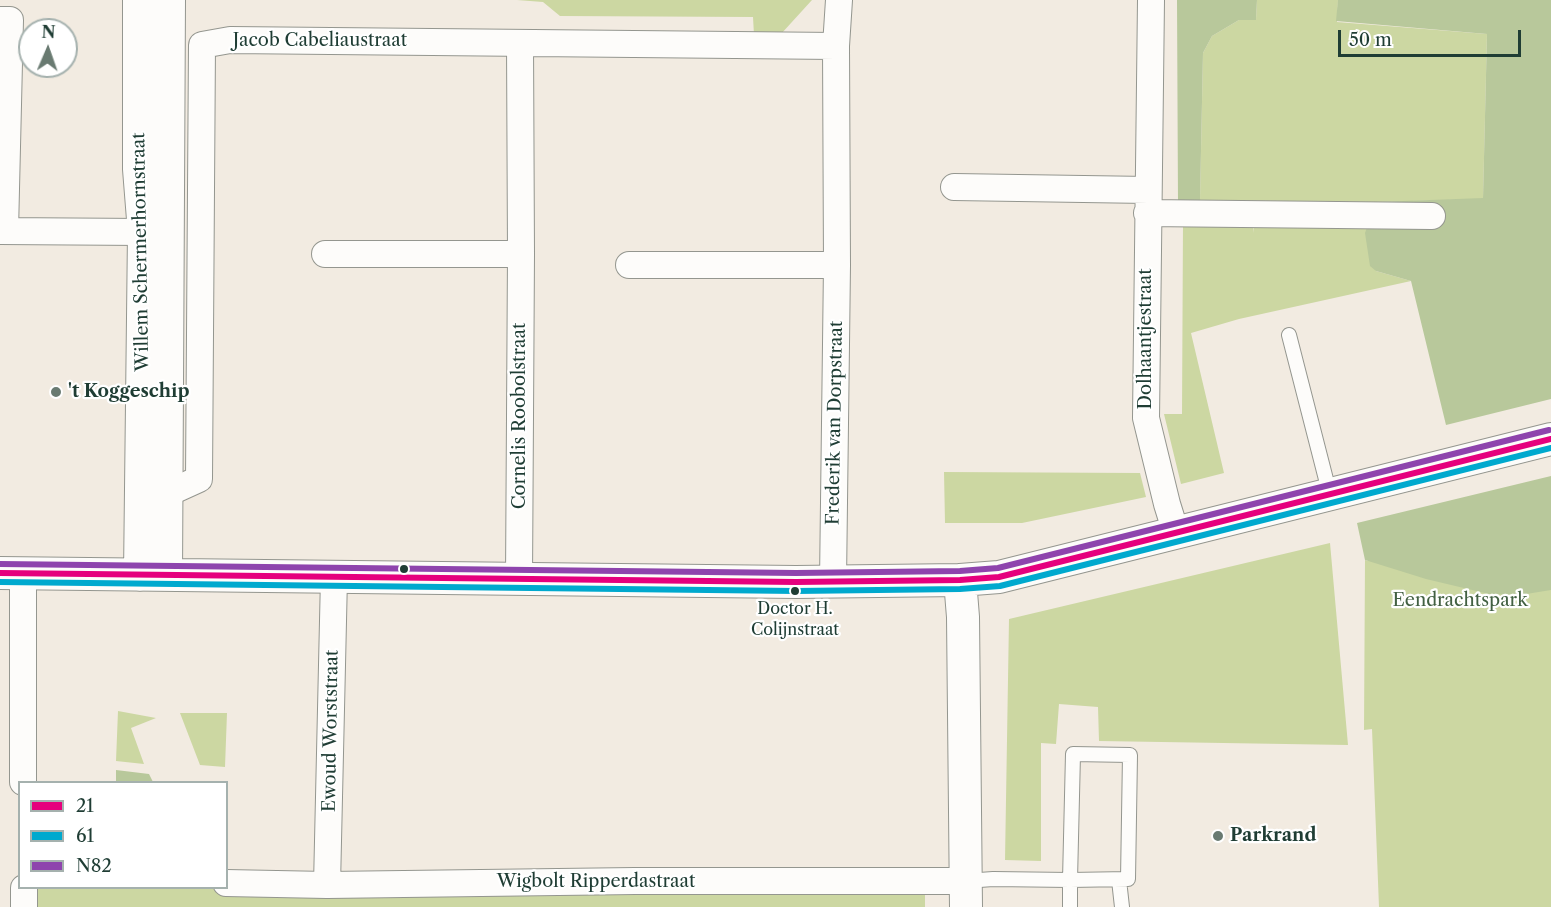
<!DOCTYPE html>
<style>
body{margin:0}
#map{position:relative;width:1551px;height:907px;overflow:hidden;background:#f2ebe1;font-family:"Libre Caslon Text",serif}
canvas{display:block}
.legend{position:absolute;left:18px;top:781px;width:210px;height:108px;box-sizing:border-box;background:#fff;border:2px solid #a5b1ae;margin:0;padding:8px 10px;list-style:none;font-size:18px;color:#1f3d34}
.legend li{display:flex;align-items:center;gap:12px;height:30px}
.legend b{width:30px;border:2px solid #a5b1ae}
.north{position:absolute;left:18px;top:18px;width:60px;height:60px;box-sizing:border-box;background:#fff;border:2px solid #a5b1ae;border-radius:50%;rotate:2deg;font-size:16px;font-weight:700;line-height:24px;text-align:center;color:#1f3d34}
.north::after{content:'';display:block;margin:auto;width:21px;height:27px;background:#697a71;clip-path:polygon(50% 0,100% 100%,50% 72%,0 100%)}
.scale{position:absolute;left:1338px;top:30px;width:183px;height:27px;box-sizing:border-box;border:3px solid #1f3d34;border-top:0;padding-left:8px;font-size:18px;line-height:21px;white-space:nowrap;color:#1f3d34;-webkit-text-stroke:4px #fff;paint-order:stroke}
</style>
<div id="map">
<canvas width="1551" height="907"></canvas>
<ul class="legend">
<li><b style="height:8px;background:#e5007d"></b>21</li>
<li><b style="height:8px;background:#00a9ce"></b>61</li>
<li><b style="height:8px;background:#8e44ad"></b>N82</li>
</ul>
<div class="north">N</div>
<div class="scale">50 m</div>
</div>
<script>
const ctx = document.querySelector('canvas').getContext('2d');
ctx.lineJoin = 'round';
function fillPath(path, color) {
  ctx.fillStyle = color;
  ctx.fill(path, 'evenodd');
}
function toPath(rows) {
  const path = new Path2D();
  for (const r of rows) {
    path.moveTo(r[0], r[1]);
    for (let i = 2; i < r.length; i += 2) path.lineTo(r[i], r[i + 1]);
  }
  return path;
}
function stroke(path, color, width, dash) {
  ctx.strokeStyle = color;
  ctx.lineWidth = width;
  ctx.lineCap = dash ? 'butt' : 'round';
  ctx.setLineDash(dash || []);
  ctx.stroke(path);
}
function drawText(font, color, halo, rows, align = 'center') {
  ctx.font = font + ' "Libre Caslon Text",serif';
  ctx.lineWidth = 4.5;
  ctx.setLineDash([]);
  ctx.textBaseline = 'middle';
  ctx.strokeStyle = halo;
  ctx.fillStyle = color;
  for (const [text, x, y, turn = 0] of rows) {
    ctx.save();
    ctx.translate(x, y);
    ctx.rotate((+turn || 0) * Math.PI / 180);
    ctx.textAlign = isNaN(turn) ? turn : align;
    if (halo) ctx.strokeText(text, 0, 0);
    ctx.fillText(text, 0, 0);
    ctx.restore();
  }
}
fillPath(toPath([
 [517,0,812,0,781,34,754,35,753,17,560,16,543,2],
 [1257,0,1338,0,1337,22,1487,34,1483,199,1376,202,1200,200,1203,53,1212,36,1239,20,1256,20],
 [1183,223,1253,223,1254,233,1254,227,1370,228,1376,271,1411,281,1239,319,1191,333,1224,473,1181,484,1164,414,1182,414],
 [944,472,1140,473,1146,497,1022,523,945,523],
 [1551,480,1551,907,1379,907,1372,729,1364,730,1365,560,1368,561],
 [1330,543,1348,745,1099,741,1098,707,1059,704,1056,744,1041,743,1041,861,1005,860,1009,619],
 [118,711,156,718,131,728,144,764,116,761],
 [180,713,227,713,225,767,200,765],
 [37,888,925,891,925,907,37,907]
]), '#ccd7a2');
fillPath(toPath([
 [1177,0,1257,0,1256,20,1239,20,1212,36,1203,53,1200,200,1178,203],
 [1338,0,1551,0,1551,399,1446,425,1411,281,1376,271,1370,266,1365,233,1376,202,1483,198,1487,34,1336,21],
 [1551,476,1551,590,1520,595,1489,594,1426,579,1365,560,1357,523],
 [116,770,149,774,153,782,116,782]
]), '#b8c89b');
const service = toPath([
 [1289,335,1330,495],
 [1119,880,1122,907],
 [966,881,993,879,1070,880,1128,879,1130,755,1073,754,1070,880,1070,907]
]);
const minor = toPath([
 [1151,0,1146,418,1167,504,1176,533],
 [0,20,10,20,5,231],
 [954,187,1148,190],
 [1147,213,1432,216],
 [0,231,144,232],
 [325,254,521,254],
 [629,265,837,265],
 [166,494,199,479,202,45,230,40,836,46],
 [23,573,23,782],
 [519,578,521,254,520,43],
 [833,581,837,265,836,46,839,0],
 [226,883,327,885,635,881,966,881],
 [327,885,334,577],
 [24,907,24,888]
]);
const tertiary = toPath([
 [139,0,139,169,144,232,140,575],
 [0,573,796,582,960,580,999,577,1551,439],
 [166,575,169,0],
 [960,580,963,617,966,907]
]);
stroke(service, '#94968f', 16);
stroke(minor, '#94968f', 28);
stroke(tertiary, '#94968f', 34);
stroke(service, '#fdfcfa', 14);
stroke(minor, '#fdfcfa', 26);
stroke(tertiary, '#fdfcfa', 32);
stroke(toPath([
 [0,573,796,582,960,580,999,577,1551,439]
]), '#e5007d', 6);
stroke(toPath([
 [0,582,796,591,960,589,1000,586,1551,448]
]), '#00a9ce', 6);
stroke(toPath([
 [0,564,796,573,960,571,998,568,1549,430]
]), '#8e44ad', 6);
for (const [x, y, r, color] of [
 [56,392,6,"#697a71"],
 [404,569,5,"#1f3d34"],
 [795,591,5,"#1f3d34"],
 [1218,836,6,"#697a71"]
]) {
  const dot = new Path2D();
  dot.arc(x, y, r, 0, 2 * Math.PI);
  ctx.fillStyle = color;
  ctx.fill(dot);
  stroke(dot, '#fff', 2);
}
drawText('16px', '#1f3d34', '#fff', [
 ["Doctor H.",795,609],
 ["Colijnstraat",795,630]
]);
drawText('18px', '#1f3d34', '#fff', [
 ["Jacob Cabeliaustraat",320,41],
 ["Willem Schermerhornstraat",141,252,-91],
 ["Dolhaantjestraat",1146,339,-90],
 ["Cornelis Roobolstraat",520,416,-90],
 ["Frederik van Dorpstraat",835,423,-89],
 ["Ewoud Worststraat",331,731,-89],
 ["Wigbolt Ripperdastraat",596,882]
]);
drawText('bold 18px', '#1f3d34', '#fff', [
 ["'t Koggeschip",68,392],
 ["Parkrand",1230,836]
], 'left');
drawText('18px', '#426042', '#fff', [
 ["Eendrachtspark",1460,601]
]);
</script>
